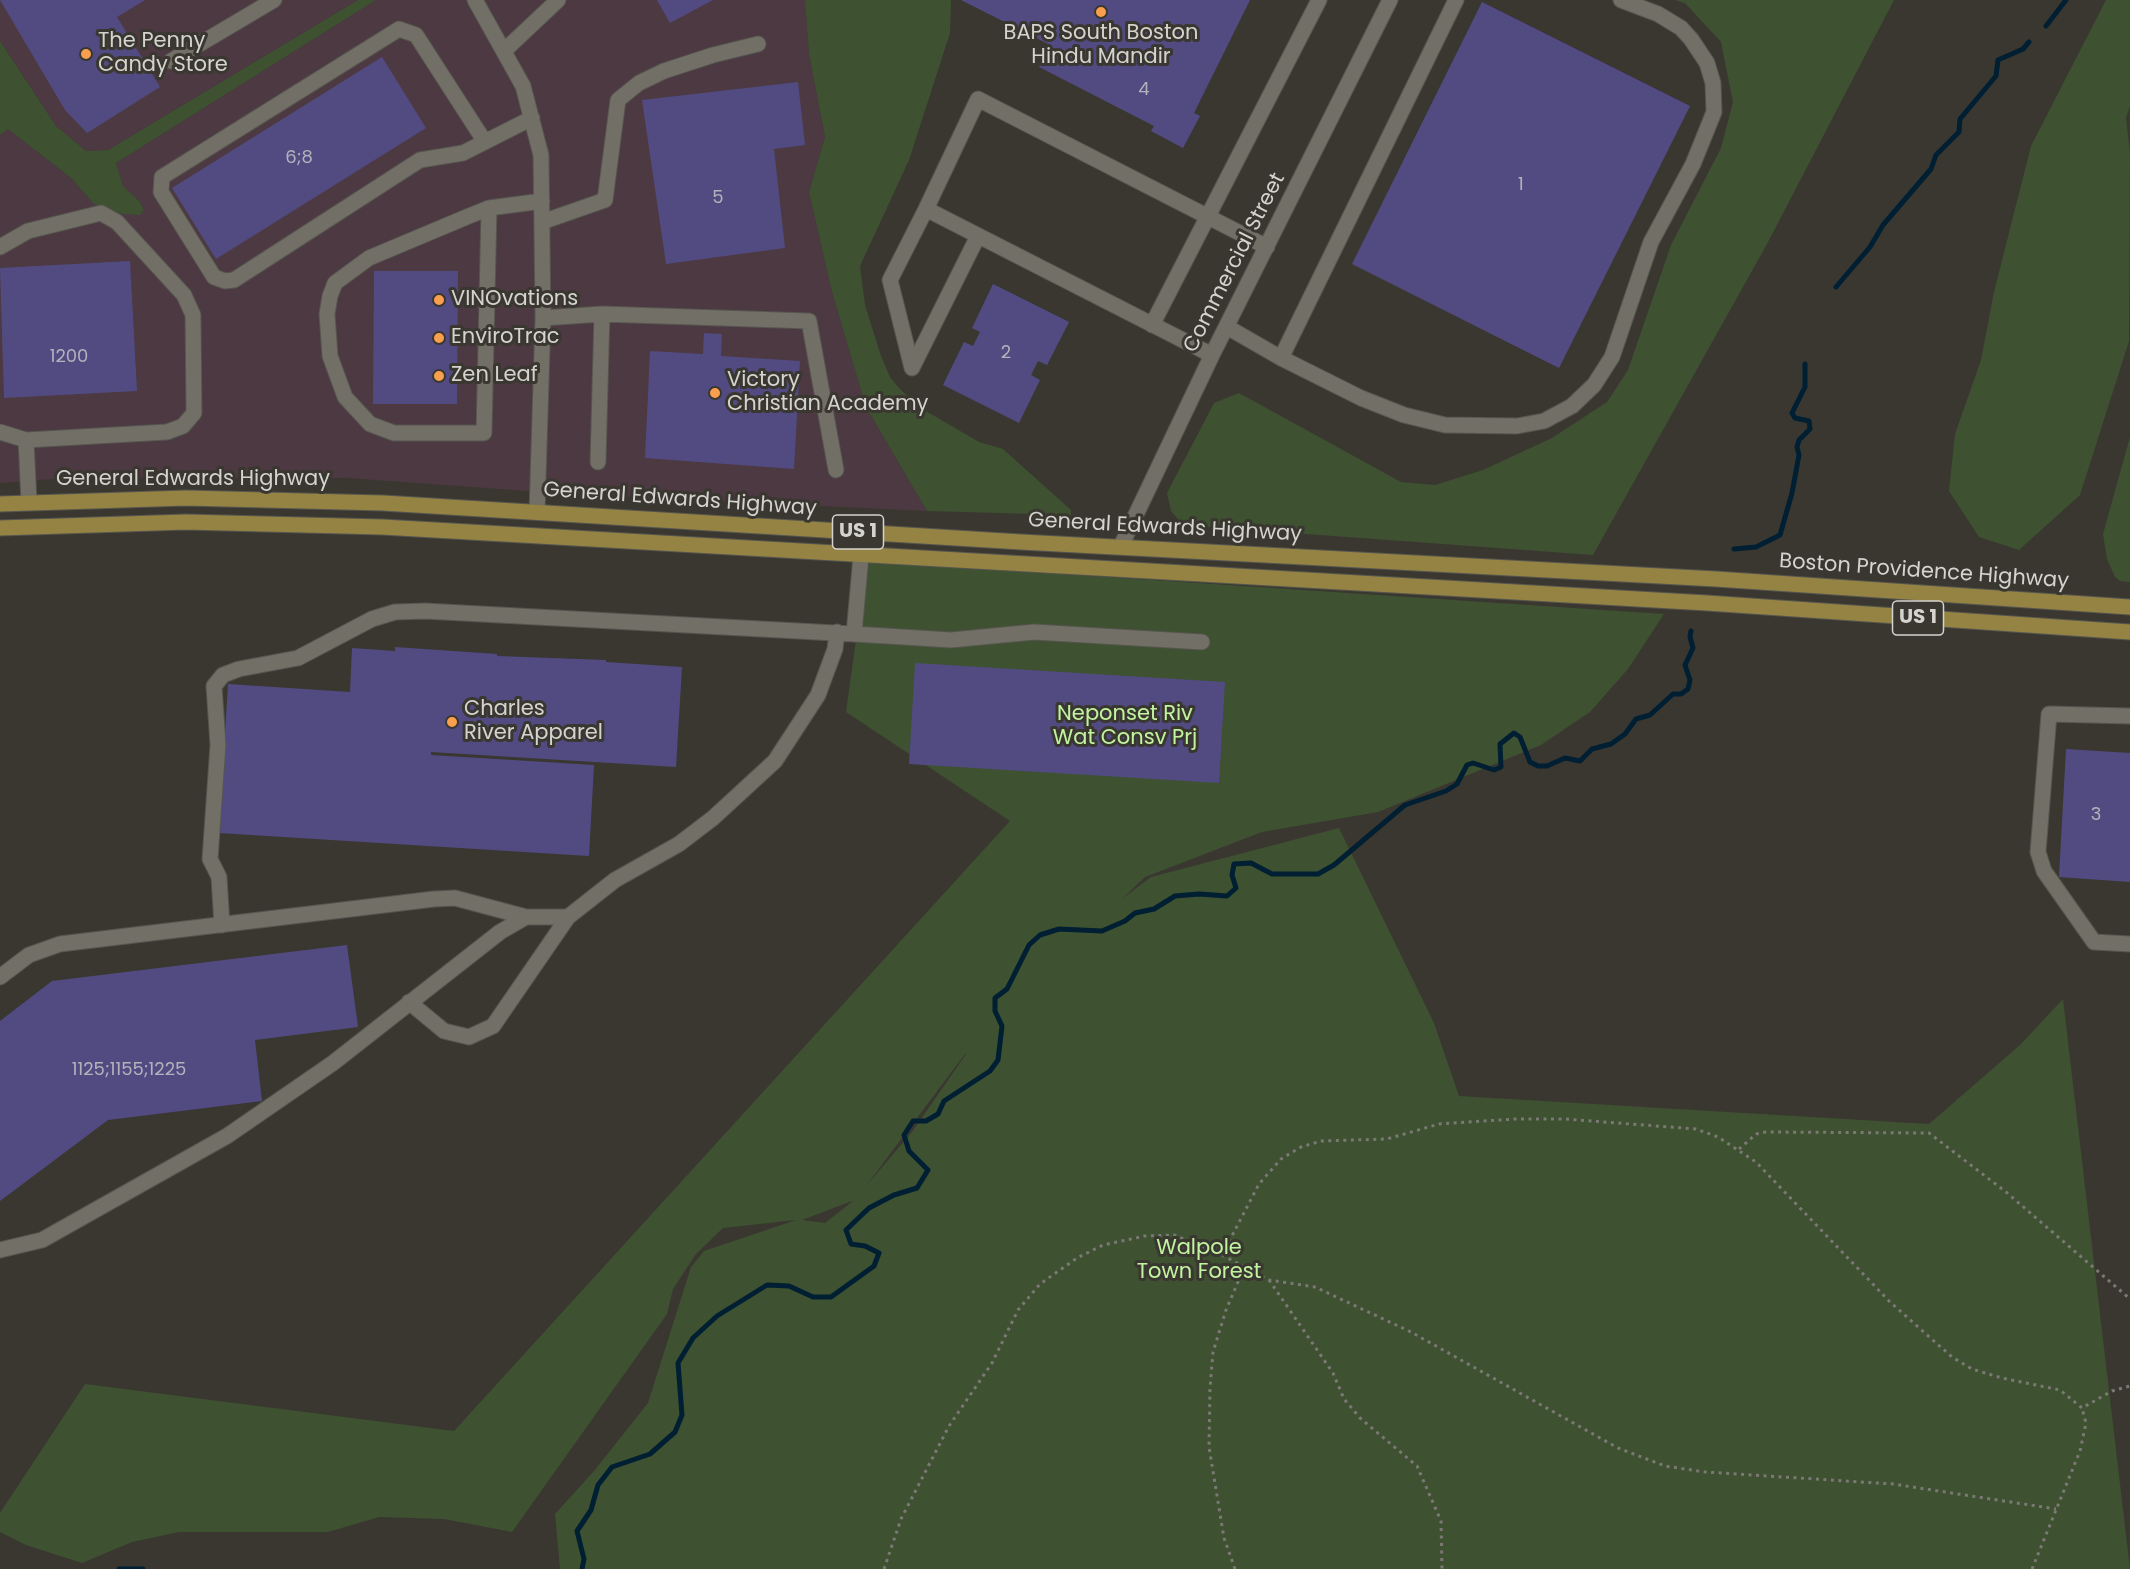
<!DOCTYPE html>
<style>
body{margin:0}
canvas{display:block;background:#393730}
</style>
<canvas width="2130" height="1569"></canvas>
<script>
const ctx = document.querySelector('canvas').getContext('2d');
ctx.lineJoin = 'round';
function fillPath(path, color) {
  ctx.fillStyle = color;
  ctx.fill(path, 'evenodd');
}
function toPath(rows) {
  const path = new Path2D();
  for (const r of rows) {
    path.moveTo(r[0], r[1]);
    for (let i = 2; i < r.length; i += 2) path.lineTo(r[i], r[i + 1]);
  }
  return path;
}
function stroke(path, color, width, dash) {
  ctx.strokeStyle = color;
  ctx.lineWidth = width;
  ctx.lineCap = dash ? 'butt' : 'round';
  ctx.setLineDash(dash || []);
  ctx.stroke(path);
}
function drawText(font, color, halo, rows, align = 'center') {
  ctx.font = font + ' Poppins,sans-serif';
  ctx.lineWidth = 6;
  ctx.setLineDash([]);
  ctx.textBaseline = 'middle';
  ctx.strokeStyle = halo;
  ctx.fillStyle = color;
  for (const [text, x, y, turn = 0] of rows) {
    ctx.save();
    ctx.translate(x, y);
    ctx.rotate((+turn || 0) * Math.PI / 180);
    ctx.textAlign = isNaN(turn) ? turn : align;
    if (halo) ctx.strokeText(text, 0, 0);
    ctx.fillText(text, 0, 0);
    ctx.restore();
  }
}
fillPath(toPath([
 [0,0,358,0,108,150,86,151,56,126,0,41],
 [376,0,805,0,809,54,825,137,809,192,832,292,866,407,927,511,569,494,348,478,65,478,0,483,0,135,8,129,71,178,94,204,144,210,140,202,123,186,116,163]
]), '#4c3942');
fillPath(toPath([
 [358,0,376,0,116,163,123,186,140,202,144,210,140,215,122,214,94,204,71,178,8,129,0,135,0,41,56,126,86,151,108,150],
 [805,0,951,0,950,33,909,160,860,266,865,305,881,356,890,377,898,387,919,407,979,442,1003,449,1071,510,1071,519,1035,514,927,511,866,407,832,292,809,192,825,137,809,54],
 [1675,0,1894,0,1767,244,1593,555,1183,525,1171,511,1167,493,1214,403,1239,393,1401,482,1435,485,1483,470,1552,438,1607,402,1628,370,1671,245,1721,148,1733,102,1721,42,1685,3],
 [2106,0,2130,0,2130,106,2126,118,2130,153,2129,341,2080,495,2019,550,1979,537,1949,491,1955,434,1981,360,1994,292,2031,146],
 [2130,437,2130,582,2120,581,2115,577,2107,559,2103,534],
 [867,561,1664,614,1628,669,1590,712,1541,745,1378,812,1262,832,1145,877,1122,899,1151,877,1339,828,1434,1023,1459,1096,1929,1124,2020,1045,2063,999,2130,1569,560,1569,555,1514,594,1471,648,1403,691,1267,704,1251,796,1220,723,1228,696,1254,673,1289,667,1314,512,1532,444,1519,379,1517,328,1532,179,1532,132,1542,82,1563,26,1545,0,1532,0,1513,85,1384,454,1431,1010,821,846,712],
 [966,1054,912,1132,866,1186,965,1054],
 [853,1201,825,1223,802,1220,852,1201]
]), '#3e5131');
stroke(toPath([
 [2046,26,2066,0],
 [1836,287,1870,247,1883,225,1931,169,1936,155,1959,132,1960,119,1996,76,1998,60,2023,49,2029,42],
 [1734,549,1756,547,1780,535,1792,493,1799,455,1797,447,1799,440,1810,429,1809,421,1795,418,1792,413,1805,387,1805,364],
 [119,1569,143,1569],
 [582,1569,584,1559,577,1531,591,1510,598,1485,612,1467,650,1454,675,1432,682,1415,678,1363,693,1338,717,1316,767,1285,789,1286,813,1297,831,1297,874,1266,879,1253,865,1246,851,1244,846,1230,869,1208,894,1195,917,1188,928,1170,909,1151,904,1135,913,1121,926,1121,938,1114,944,1101,990,1071,998,1060,1002,1026,995,1011,995,998,1007,989,1029,945,1040,935,1059,929,1102,931,1125,921,1135,913,1154,909,1175,896,1199,894,1227,896,1236,888,1232,875,1234,864,1251,863,1272,874,1318,874,1334,865,1405,805,1446,791,1457,784,1467,765,1473,763,1494,770,1501,767,1500,744,1514,733,1520,737,1530,762,1538,766,1547,766,1565,758,1580,761,1592,749,1611,744,1625,734,1636,719,1650,715,1673,694,1681,694,1688,689,1690,680,1685,665,1693,648,1690,637,1691,631]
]), '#001f33', 5);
fillPath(toPath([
 [0,0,145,0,117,17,160,87,87,133,65,110],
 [657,0,713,0,670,23],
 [961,0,1250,0,1194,113,1200,116,1183,148,1151,131,1154,126,1039,67,1050,45],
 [1482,2,1690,106,1559,368,1352,264],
 [382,57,426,128,216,259,172,188],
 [798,82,805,145,774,149,785,248,666,264,642,100],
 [130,261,137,391,4,398,0,268],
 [374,271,458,271,457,404,373,404],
 [993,284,1069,322,1047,365,1038,361,1031,375,1040,380,1019,423,943,385,964,342,973,346,980,332,972,328],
 [704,333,722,334,721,356,800,361,794,469,645,458,650,351,703,354],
 [395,647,497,654,497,656,606,660,606,662,682,667,676,767,431,752,431,755,594,765,589,856,219,833,228,684,350,692,352,648,395,651],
 [915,663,1225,682,1219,783,909,764],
 [2066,749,2130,753,2130,882,2059,877],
 [347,945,358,1027,255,1040,262,1101,108,1120,0,1201,0,1021,52,981]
]), '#524b82');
const minor = toPath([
 [475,0,523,86,541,155,543,318,537,512],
 [505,50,558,0],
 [171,61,274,0],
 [485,142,416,35,399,29,162,177,161,192,214,277,225,281,234,280,420,160,463,153,532,118],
 [489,208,484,433,394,433,370,424,345,397,330,356,327,314,330,296,335,283,369,258,469,216,489,208,542,201],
 [926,209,978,99,1267,247],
 [542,222,605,200,618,100,639,83,664,71,713,55,758,44],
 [0,247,28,231,101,213,117,222,184,295,193,315,194,413,183,426,167,432,26,440,0,432],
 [543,318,602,314,809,321,836,470],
 [1152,325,1319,0],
 [1227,327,1281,358,1361,398,1404,415,1445,425,1517,426,1544,421,1572,406,1594,385,1612,357,1651,242,1693,164,1714,112,1713,83,1707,63,1691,39,1681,28,1658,14,1621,0],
 [1281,358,1456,0],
 [912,368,890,280,926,209,1212,355],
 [912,368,978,236],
 [26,440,29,502],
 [598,462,602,314],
 [1121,546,1212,355,1390,0],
 [861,556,854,634,951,640,1034,632,1202,642],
 [2130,716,2049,714,2038,852,2044,871,2094,942,2130,944],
 [222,925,219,877,210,859,218,745,214,686,223,675,239,669,298,658,372,619,395,612,425,611,854,634],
 [0,977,29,955,60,944,434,899,455,898,526,917,568,917,615,880,679,844,713,818,775,761,818,695,835,649,837,632],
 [409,1002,444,1031,469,1037,493,1026,568,917],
 [0,1250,42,1240,227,1136,333,1063,500,932,526,917]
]);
const major = toPath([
 [0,504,186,498,383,503,1021,542,1716,579,2130,607],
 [0,528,186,522,382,527,1707,603,2130,632]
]);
stroke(minor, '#56554f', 17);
stroke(major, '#56554f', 17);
stroke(toPath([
 [1739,1149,1756,1134,1766,1132,1929,1133,2006,1192,2130,1299],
 [1222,1255,1269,1280,1315,1287,1411,1332,1618,1448,1665,1466,1705,1472,1893,1484,2056,1509],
 [1269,1280,1333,1373,1344,1399,1360,1418,1417,1466,1441,1521,1442,1569],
 [884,1569,901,1519,949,1426,992,1363,1018,1310,1040,1284,1077,1258,1103,1245,1145,1236,1174,1235,1222,1255,1259,1184,1281,1159,1301,1147,1321,1141,1387,1139,1439,1124,1515,1119,1565,1119,1696,1129,1718,1137,1756,1162,1890,1302,1952,1357,1972,1369,2002,1378,2060,1390,2082,1408,2112,1391,2130,1386],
 [1235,1569,1224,1538,1209,1447,1210,1388,1213,1352,1226,1310,1244,1268],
 [2032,1569,2080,1451,2086,1423,2082,1408]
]), '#7b7973', 3, [3, 4.5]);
stroke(minor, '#716f66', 15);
stroke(major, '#958343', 15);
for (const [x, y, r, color] of [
 [1101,12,6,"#fa9f4e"],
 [86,54,6,"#fa9f4e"],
 [439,300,6,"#fa9f4e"],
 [439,338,6,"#fa9f4e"],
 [439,376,6,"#fa9f4e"],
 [715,393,6,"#fa9f4e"],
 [452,722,6,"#fa9f4e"]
]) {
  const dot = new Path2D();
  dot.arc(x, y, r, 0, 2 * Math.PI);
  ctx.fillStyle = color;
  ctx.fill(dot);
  stroke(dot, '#393730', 2);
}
drawText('18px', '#b4b1bb', null, [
 ["4",1144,90],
 ["6;8",299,158],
 ["1",1521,185],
 ["5",718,198],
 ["2",1006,353],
 ["1200",69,357],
 ["3",2096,815],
 ["1125;1155;1225",129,1070]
]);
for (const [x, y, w] of [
 [858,532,51],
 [1918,618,51]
]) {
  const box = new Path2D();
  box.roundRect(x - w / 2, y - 17, w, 34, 4.5);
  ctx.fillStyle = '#393730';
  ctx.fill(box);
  stroke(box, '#d4d3ce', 1.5);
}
drawText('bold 20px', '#d4d3ce', null, [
 ["US 1",858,532],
 ["US 1",1918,618]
]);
drawText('21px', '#d4d3ce', '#393730', [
 ["BAPS South Boston",1101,34,"center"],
 ["Hindu Mandir",1101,58,"center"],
 ["The Penny",98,42],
 ["Candy Store",98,66],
 ["VINOvations",451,300],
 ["EnviroTrac",451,338],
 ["Zen Leaf",451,376],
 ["Victory",727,381],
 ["Christian Academy",727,405],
 ["Charles",464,710],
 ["River Apparel",464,734]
], 'left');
drawText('21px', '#d4d3ce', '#393730', [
 ["Commercial Street",1235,263,-63],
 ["General Edwards Highway",193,480],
 ["General Edwards Highway",680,500,4],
 ["General Edwards Highway",1165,528,3],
 ["Boston Providence Highway",1924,572,4]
]);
drawText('21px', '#c2f3a0', '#393730', [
 ["Neponset Riv",1125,715],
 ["Wat Consv Prj",1125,739],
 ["Walpole",1199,1249],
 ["Town Forest",1199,1273]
]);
</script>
